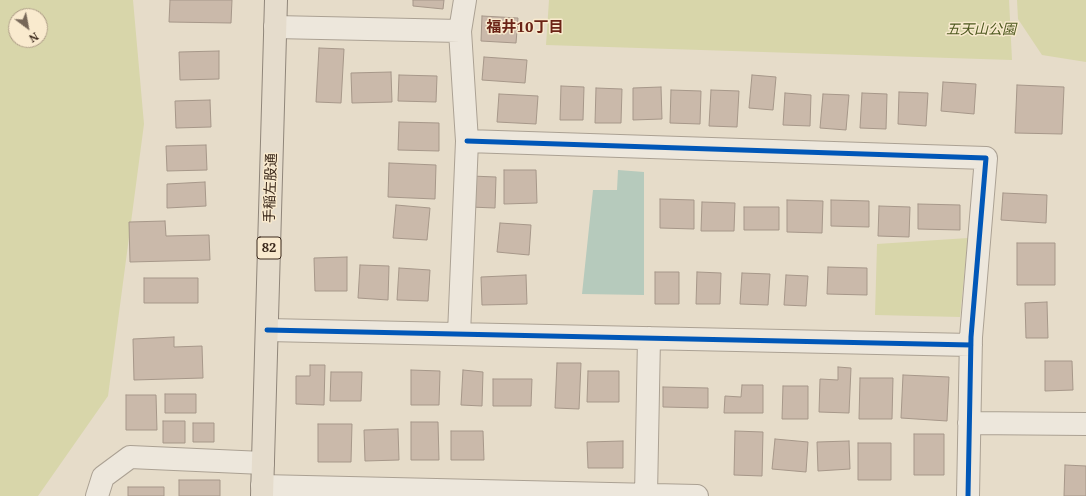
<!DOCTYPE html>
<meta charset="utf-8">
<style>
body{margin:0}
#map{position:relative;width:1086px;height:496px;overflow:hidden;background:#e6dcc9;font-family:"Noto Serif",serif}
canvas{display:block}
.north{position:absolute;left:8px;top:8px;width:40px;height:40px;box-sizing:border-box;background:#f9eace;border:1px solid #ad9c86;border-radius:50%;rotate:148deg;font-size:11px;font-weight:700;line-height:16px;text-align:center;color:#3a281b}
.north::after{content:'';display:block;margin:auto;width:14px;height:18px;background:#766758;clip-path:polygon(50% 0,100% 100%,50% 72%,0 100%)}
</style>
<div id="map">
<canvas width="1086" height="496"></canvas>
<div class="north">N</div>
</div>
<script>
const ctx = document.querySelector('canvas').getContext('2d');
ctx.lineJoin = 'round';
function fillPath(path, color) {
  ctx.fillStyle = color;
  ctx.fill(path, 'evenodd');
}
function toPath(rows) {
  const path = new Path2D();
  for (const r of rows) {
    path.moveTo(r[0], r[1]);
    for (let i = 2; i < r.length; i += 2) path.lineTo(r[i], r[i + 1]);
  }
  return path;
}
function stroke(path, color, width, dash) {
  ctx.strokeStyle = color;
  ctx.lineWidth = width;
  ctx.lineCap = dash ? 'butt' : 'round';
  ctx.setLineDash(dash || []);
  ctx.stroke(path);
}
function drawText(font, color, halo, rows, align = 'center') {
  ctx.font = font + ' "Noto Serif","Noto Sans JP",serif';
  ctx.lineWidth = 3;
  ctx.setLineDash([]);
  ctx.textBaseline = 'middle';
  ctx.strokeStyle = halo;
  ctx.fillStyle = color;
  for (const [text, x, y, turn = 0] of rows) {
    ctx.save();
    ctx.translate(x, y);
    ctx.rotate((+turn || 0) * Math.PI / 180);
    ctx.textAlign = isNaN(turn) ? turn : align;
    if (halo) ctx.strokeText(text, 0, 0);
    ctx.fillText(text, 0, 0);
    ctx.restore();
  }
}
fillPath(toPath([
 [0,0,133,0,144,124,108,396,38,496,0,496],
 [16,16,40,16,40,40,16,40],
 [549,0,1009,0,1012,60,546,45],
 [1017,0,1086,0,1086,62,1042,55,1018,19],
 [968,238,960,317,875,315,877,244]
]), '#d8d6aa');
fillPath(toPath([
 [618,170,644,172,644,295,582,294,593,190,617,190]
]), '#b6cabc');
const building = toPath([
 [170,0,232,0,231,23,169,22,170,0],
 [413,0,444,0,443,9,413,6,413,0],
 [482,16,518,18,516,43,481,41,482,16],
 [319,48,344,49,341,103,316,102,319,48],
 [219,51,219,79,180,80,179,52,219,51],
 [484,57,527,60,525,83,482,80,484,57],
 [391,72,392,102,352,103,351,73,391,72],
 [399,75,437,76,436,102,398,101,399,75],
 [752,75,776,77,773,110,749,108,752,75],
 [943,82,976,84,974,114,941,111,943,82],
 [1017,85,1064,87,1062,134,1015,133,1017,85],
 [561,86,584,87,583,120,560,120,561,86],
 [661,87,662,119,633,120,633,88,661,87],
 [596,88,622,89,621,123,595,123,596,88],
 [671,90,701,91,700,124,670,123,671,90],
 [711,90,739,91,737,127,709,126,711,90],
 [899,92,928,93,926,126,898,124,899,92],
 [785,93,811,95,810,126,783,125,785,93],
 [862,93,887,94,886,129,860,128,862,93],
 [499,94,538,96,536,124,497,122,499,94],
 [823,94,849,95,846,130,820,128,823,94],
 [210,100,211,127,176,128,175,101,210,100],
 [399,122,439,123,439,151,398,150,399,122],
 [206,145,207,170,167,171,166,146,206,145],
 [389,163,436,165,435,199,388,197,389,163],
 [504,170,536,170,537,203,504,204,504,170],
 [471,176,496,177,495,208,470,207,471,176],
 [205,182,206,206,167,208,167,184,205,182],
 [1003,193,1047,195,1046,223,1001,220,1003,193],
 [660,199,694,200,694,229,660,228,660,199],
 [787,200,823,201,822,233,787,232,787,200],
 [831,200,869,201,869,227,831,226,831,200],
 [702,202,735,203,734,231,701,231,702,202],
 [918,204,960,205,960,230,918,229,918,204],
 [396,205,430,208,427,240,393,238,396,205],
 [879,206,910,207,909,237,878,236,879,206],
 [744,207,779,207,779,230,744,230,744,207],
 [165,221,166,236,209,235,210,260,130,262,129,222,165,221],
 [500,223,531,225,529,255,497,252,500,223],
 [1017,243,1055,243,1055,285,1017,285,1017,243],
 [347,257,347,291,315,291,314,258,347,257],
 [360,265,389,266,388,300,358,298,360,265],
 [828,267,867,268,867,295,827,294,828,267],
 [399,268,430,270,428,301,397,300,399,268],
 [655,272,679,272,679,304,655,304,655,272],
 [697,272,721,273,720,304,696,304,697,272],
 [742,273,770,274,768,305,740,304,742,273],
 [526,275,527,304,482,305,481,277,526,275],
 [786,275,808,276,806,306,784,305,786,275],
 [144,278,198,278,198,303,144,303,144,278],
 [1047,302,1048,338,1026,338,1025,303,1047,302],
 [174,337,174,347,202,346,203,378,134,380,133,339,174,337],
 [1045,361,1072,361,1073,390,1045,391,1045,361],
 [557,363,581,363,579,409,555,408,557,363],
 [310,365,325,365,324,405,296,404,296,376,310,376,310,365],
 [838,367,851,368,849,413,819,412,820,379,838,380,838,367],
 [411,370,440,371,439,405,411,405,411,370],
 [463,370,483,372,482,406,461,405,463,370],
 [588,371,619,371,619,402,587,402,588,371],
 [331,372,362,372,361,401,330,401,331,372],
 [903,375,949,377,947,421,901,418,903,375],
 [860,378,893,378,892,419,859,419,860,378],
 [493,379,532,379,531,406,493,406,493,379],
 [742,385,763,385,763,413,724,413,725,396,741,397,742,385],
 [783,386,808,386,808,419,782,419,783,386],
 [663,387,708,388,708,408,663,407,663,387],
 [165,394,196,394,196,413,165,413,165,394],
 [126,395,156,395,157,430,126,430,126,395],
 [163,421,185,421,185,443,163,443,163,421],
 [411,422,438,422,439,460,411,460,411,422],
 [193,423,214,423,214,442,193,442,193,423],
 [318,424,352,424,351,462,318,462,318,424],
 [398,429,399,460,365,461,364,430,398,429],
 [451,431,483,431,484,460,451,460,451,431],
 [735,431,763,432,762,476,734,475,735,431],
 [914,434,944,434,944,475,914,475,914,434],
 [775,439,808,442,806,472,772,469,775,439],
 [623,441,623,468,588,468,587,442,623,441],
 [849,441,850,469,818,471,817,442,849,441],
 [858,443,891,443,891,480,858,480,858,443],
 [1065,465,1086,466,1086,496,1064,496,1065,465],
 [179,480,220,480,220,496,179,496,179,480],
 [128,487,164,487,164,496,128,496,128,487]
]);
fillPath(building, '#cab9aa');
stroke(building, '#a69789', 1);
const minor = toPath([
 [275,27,460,31],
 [467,141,986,158,971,337,968,496],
 [267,330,971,345],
 [459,334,467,141,460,31,465,0],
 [969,423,1086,424],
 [262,486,697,496],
 [646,495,649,338],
 [97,496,103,477,130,457,263,463]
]);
const primary = toPath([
 [262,496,276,0]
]);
stroke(minor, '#aba193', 24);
stroke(primary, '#90867a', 24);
stroke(minor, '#ede7dc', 22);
stroke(primary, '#e5dccc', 22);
stroke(toPath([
 [467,141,986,158,971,337,968,496],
 [267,330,971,345]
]), '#0057b8', 5);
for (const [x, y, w] of [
 [269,248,24]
]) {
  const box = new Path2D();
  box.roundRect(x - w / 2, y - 11, w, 22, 3);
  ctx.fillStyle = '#f9eace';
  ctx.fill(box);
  stroke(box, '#3a281b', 1);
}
drawText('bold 13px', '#3a281b', null, [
 ["82",269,248]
]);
drawText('italic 14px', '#4d581f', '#f9eace', [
 ["五天山公園",981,30]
]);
drawText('14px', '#3a281b', '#f9eace', [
 ["手稲左股通",271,188,-88]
]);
drawText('bold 15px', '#6b2316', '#f9eace', [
 ["福井10丁目",525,28]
]);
</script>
